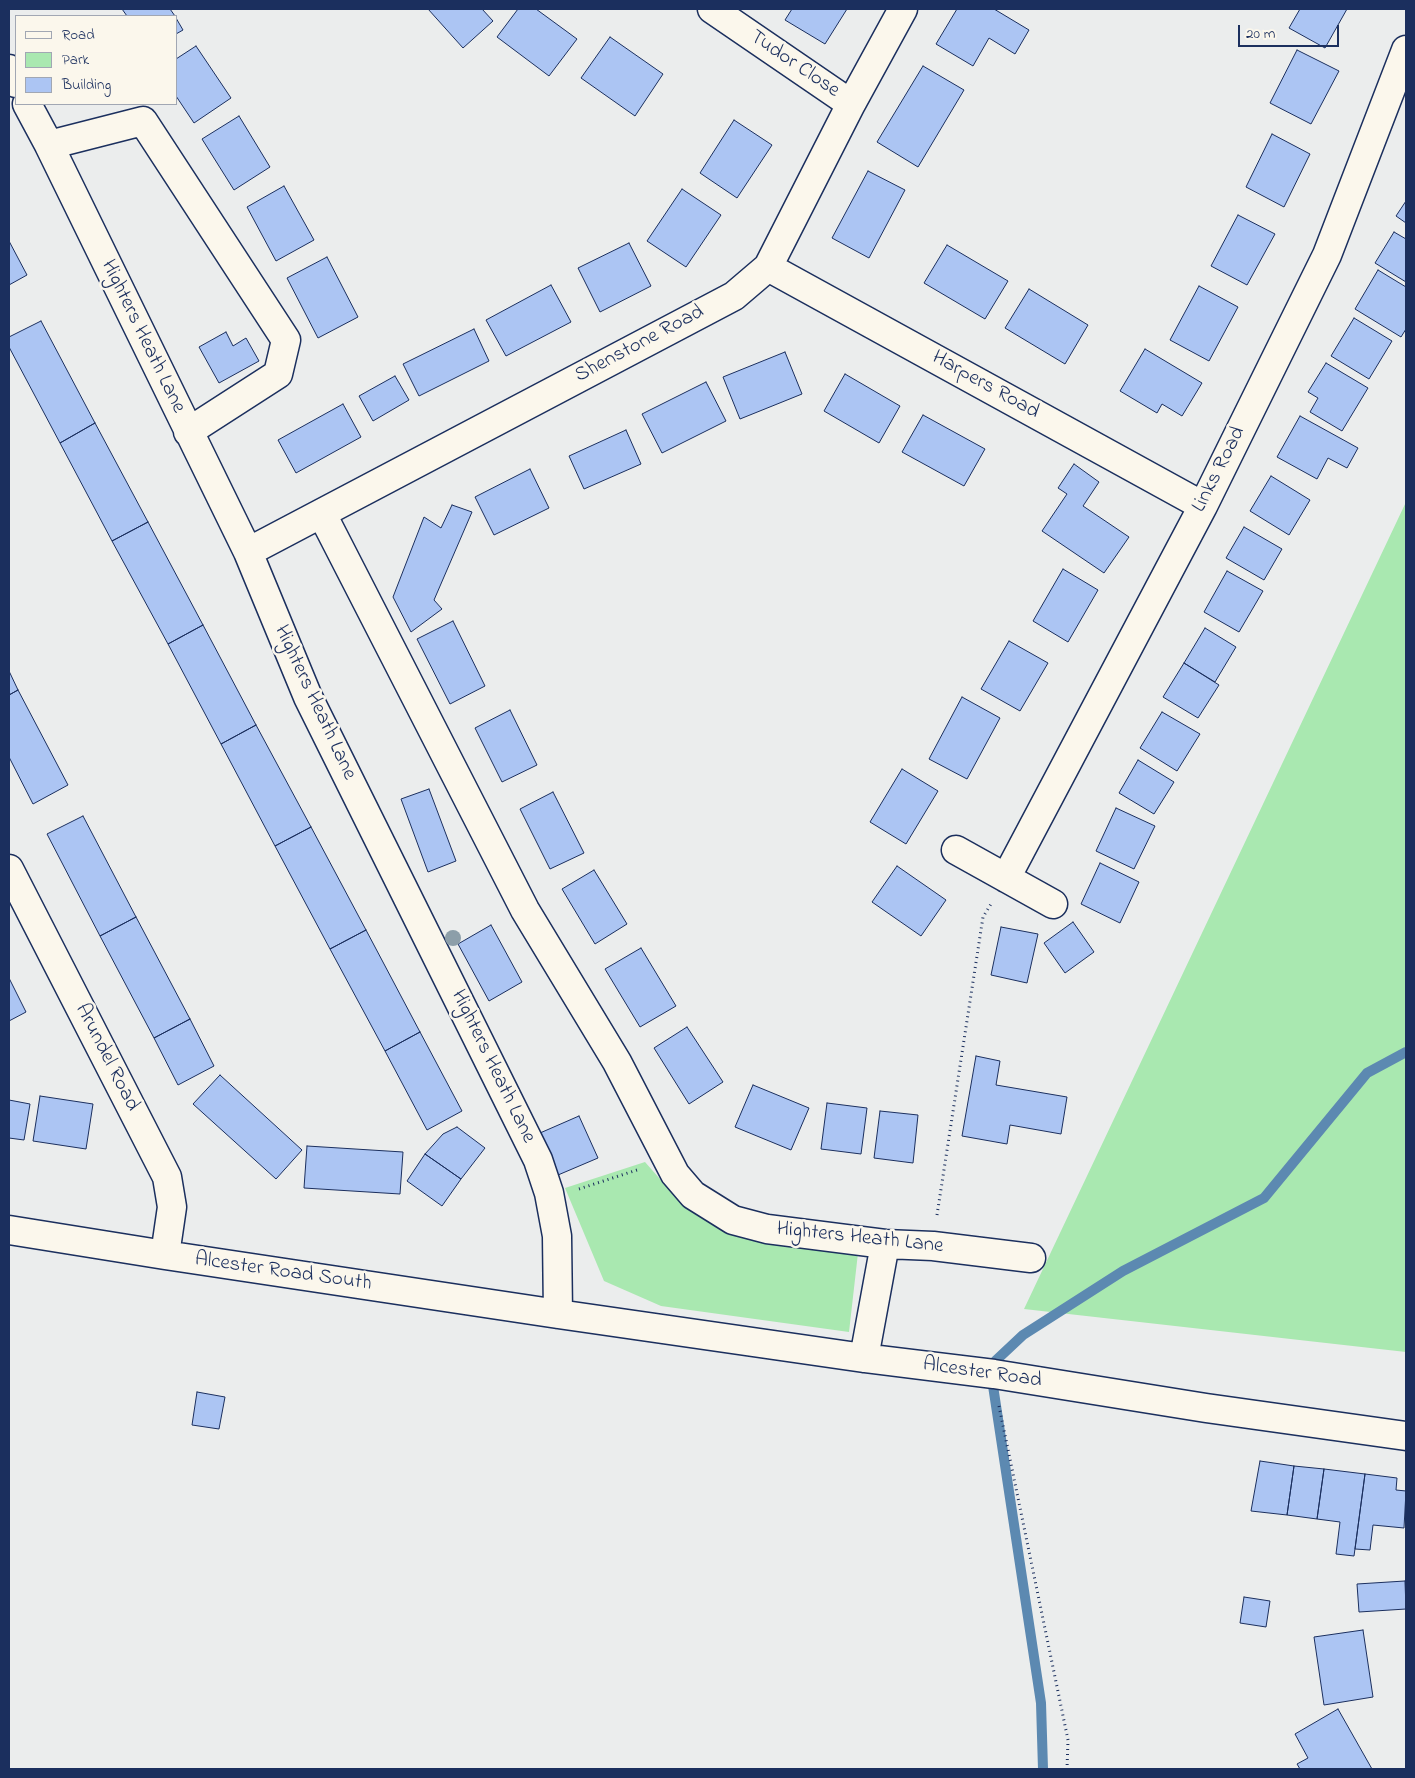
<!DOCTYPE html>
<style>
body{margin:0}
#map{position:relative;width:1415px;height:1778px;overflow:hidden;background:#ebeded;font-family:"Indie Flower",sans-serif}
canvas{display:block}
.frame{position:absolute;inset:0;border:10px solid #1b2f5e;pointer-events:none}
.legend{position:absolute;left:15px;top:15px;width:162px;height:90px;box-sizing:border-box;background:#fbf7ec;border:1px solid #a1a7b3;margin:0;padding:6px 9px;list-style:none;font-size:15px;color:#1b2f5e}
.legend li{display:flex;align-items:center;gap:10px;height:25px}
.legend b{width:25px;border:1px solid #a1a7b3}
.scale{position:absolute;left:1238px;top:25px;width:101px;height:22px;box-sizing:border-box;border:2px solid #1b2f5e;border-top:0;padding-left:6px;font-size:15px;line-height:18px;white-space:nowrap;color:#1b2f5e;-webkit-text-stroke:4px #fbf7ec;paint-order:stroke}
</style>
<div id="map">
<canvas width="1415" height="1778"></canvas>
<div class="frame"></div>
<ul class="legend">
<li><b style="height:6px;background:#fbf7ec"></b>Road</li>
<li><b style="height:14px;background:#a9e8b0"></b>Park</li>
<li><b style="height:14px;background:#acc5f3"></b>Building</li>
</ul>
<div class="scale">20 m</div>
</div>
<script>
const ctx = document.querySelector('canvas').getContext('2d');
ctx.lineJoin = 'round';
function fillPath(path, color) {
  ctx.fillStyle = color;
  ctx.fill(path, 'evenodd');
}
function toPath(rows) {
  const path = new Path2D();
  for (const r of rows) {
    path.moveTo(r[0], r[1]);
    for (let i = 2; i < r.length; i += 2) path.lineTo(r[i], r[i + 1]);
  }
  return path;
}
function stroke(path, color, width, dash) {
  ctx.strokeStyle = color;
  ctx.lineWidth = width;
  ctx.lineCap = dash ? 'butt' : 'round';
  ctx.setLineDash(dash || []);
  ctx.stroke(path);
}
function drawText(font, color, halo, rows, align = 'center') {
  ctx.font = font + ' "Indie Flower",sans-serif';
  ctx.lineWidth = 5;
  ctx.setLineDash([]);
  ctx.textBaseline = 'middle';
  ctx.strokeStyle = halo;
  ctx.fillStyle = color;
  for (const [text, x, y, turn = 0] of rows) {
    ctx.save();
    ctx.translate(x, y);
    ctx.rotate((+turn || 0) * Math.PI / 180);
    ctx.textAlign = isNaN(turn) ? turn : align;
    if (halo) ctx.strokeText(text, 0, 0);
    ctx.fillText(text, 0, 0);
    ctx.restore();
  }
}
fillPath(toPath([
 [1406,502,1406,1352,1024,1309],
 [645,1162,682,1204,719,1229,858,1253,849,1332,661,1306,604,1281,565,1188]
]), '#a9e8b0');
stroke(toPath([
 [1043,1769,1041,1703,990,1366,1023,1335,1123,1271,1264,1198,1367,1073,1406,1052]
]), '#5c89b1', 10);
const building = toPath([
 [122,9,170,9,175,16,127,16,122,9],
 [428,9,482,9,493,21,463,48,428,9],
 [518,9,536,9,577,39,549,76,497,37,518,9],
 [792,9,847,9,825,44,785,20,792,9],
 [957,9,994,9,1029,30,1015,54,989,38,973,66,936,44,957,9],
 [1300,9,1347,9,1325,48,1289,28,1300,9],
 [176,18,183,30,176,34,176,18],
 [610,37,663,74,635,116,581,78,610,37],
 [196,46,231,98,194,123,176,96,176,59,196,46],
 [1297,50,1339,71,1311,124,1270,103,1297,50],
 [923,66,964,90,918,167,877,142,923,66],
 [239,116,270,167,234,190,202,139,239,116],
 [734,120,772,145,737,198,700,173,734,120],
 [1272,134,1310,154,1284,207,1246,187,1272,134],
 [868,171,905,190,869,258,832,238,868,171],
 [284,186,314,240,276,261,247,207,284,186],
 [682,189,721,215,686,267,647,241,682,189],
 [1406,201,1406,223,1396,216,1406,201],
 [1238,215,1275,234,1247,285,1211,266,1238,215],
 [1394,232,1406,239,1406,282,1375,263,1394,232],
 [9,241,27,275,9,285,9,241],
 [629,243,651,286,600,312,578,268,629,243],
 [947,245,1008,281,985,319,924,283,947,245],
 [327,257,358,317,318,338,287,278,327,257],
 [1378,270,1406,287,1406,329,1401,337,1355,309,1378,270],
 [551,285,571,322,506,356,486,320,551,285],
 [1199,286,1238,307,1209,361,1170,340,1199,286],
 [1029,289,1088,325,1065,364,1005,328,1029,289],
 [1354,318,1392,341,1369,379,1331,356,1354,318],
 [41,321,95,423,60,443,9,347,9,337,41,321],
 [474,329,489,361,419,396,403,364,474,329],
 [226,332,233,346,246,338,259,361,219,383,199,347,226,332],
 [1145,349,1202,383,1182,416,1162,404,1157,413,1120,391,1145,349],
 [785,352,802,394,740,419,723,377,785,352],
 [1326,363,1368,388,1342,431,1310,412,1318,398,1308,392,1326,363],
 [845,374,900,406,879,443,824,411,845,374],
 [395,376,409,400,373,421,359,396,395,376],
 [706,382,726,421,662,453,642,414,706,382],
 [343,404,361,437,296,473,278,440,343,404],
 [923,415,985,449,964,486,902,452,923,415],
 [1300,416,1358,448,1347,468,1328,458,1317,479,1277,457,1300,416],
 [95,423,148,522,112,541,60,443,95,423],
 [626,430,641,464,584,489,569,456,626,430],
 [1074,464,1099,482,1083,506,1129,537,1104,573,1042,531,1067,494,1058,488,1074,464],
 [530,469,549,508,494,535,475,497,530,469],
 [1271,476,1310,500,1289,535,1250,511,1271,476],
 [452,505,472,512,434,600,442,609,411,632,393,597,424,517,441,528,452,505],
 [148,522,203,625,168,644,112,541,148,522],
 [1244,527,1282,549,1264,580,1226,558,1244,527],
 [1063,569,1098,590,1068,642,1033,621,1063,569],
 [1227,571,1263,591,1239,632,1204,612,1227,571],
 [453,621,485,686,450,704,417,639,453,621],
 [203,625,256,725,221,744,168,644,203,625],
 [1205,628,1236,647,1215,682,1184,663,1205,628],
 [1009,641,1048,663,1020,711,981,689,1009,641],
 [1184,663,1219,685,1198,718,1163,697,1184,663],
 [9,671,18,690,9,695,9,671],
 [18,690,68,785,33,804,9,757,9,695,18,690],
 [962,697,1000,718,967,779,929,759,962,697],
 [510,710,537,765,502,782,475,728,510,710],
 [1162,712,1200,734,1177,771,1140,748,1162,712],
 [256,725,311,827,275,846,221,744,256,725],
 [1138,760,1174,782,1154,814,1119,793,1138,760],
 [902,769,938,791,906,844,870,822,902,769],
 [429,789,456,861,428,872,401,799,429,789],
 [553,792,584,853,550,869,520,809,553,792],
 [1116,808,1155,826,1134,869,1096,851,1116,808],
 [83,816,136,917,100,936,47,834,83,816],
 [311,827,366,930,330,949,275,846,311,827],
 [1100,863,1139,882,1120,923,1081,904,1100,863],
 [897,866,946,900,921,936,872,902,897,866],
 [594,870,627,924,595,944,562,889,594,870],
 [136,917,190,1019,154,1038,100,936,136,917],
 [1073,922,1094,952,1065,973,1044,943,1073,922],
 [491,925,522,982,489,1001,458,944,491,925],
 [1001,927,1038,934,1027,983,991,975,1001,927],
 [366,930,420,1032,385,1051,330,949,366,930],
 [641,948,676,1006,640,1027,605,969,641,948],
 [9,978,26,1012,9,1021,9,978],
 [190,1019,214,1066,178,1085,154,1038,190,1019],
 [687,1027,723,1082,689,1104,654,1048,687,1027],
 [420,1032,462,1111,427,1130,385,1051,420,1032],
 [976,1056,1000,1061,996,1085,1067,1097,1061,1134,1010,1125,1007,1144,962,1136,976,1056],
 [220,1075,302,1150,276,1179,193,1104,220,1075],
 [753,1085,809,1108,791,1150,735,1127,753,1085],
 [40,1096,93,1104,86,1149,33,1141,40,1096],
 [9,1100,30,1104,24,1140,9,1138,9,1100],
 [827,1103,867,1108,861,1154,821,1149,827,1103],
 [880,1111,918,1115,913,1163,874,1158,880,1111],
 [579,1116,598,1158,558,1175,540,1133,579,1116],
 [457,1127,485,1148,461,1179,425,1154,443,1134,457,1127],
 [307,1146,403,1152,400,1194,304,1188,307,1146],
 [425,1154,461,1179,442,1206,407,1181,425,1154],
 [197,1392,225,1397,219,1429,192,1425,197,1392],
 [1260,1461,1294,1466,1287,1515,1251,1511,1260,1461],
 [1294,1466,1324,1469,1317,1519,1287,1515,1294,1466],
 [1324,1469,1365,1474,1354,1556,1336,1554,1340,1522,1317,1519,1324,1469],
 [1365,1474,1397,1478,1396,1490,1406,1491,1404,1528,1373,1525,1370,1550,1355,1549,1365,1474],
 [1405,1581,1406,1609,1359,1612,1357,1584,1405,1581],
 [1244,1597,1270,1601,1266,1627,1240,1623,1244,1597],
 [1363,1630,1373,1697,1324,1705,1314,1637,1363,1630],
 [1338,1709,1372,1769,1300,1769,1297,1764,1308,1758,1295,1734,1338,1709]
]);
fillPath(building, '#acc5f3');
stroke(building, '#1b2f5e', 1);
const minor = toPath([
 [712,9,851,104],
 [9,69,16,83],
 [27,104,49,145,248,552,308,697,538,1160,549,1193,557,1236,558,1314],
 [49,145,143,121,286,340,278,374,188,432],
 [768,267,1203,506],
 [322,514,525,910,617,1062,675,1174,693,1195,733,1220,767,1229,885,1244,933,1246,1031,1258],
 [248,552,734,296,768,267,851,104,903,9],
 [956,850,1053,904],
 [9,869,167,1177,172,1207,165,1255],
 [1006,878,1203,506,1327,255,1406,50],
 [9,1230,165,1255,558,1314,864,1358,994,1374,1206,1408,1406,1436],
 [864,1358,885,1244]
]);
stroke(minor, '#1b2f5e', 31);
stroke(toPath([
 [579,1189,637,1170],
 [937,1215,983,917,991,904],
 [999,1406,1068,1740,1067,1769]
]), '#1b2f5e', 3, [1, 4]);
stroke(minor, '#fbf7ec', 28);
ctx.fillStyle = '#8c9ea9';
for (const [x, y] of [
 [453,938]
]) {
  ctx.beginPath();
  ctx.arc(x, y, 8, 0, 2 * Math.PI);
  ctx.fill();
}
drawText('21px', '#1b2f5e', '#fbf7ec', [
 ["Tudor Close",794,65,34],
 ["Highters Heath Lane",142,337,64],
 ["Shenstone Road",640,345,-28],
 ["Harpers Road",985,386,29],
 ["Links Road",1220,470,-63],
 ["Highters Heath Lane",314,703,65],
 ["Arundel Road",106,1058,63],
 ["Highters Heath Lane",492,1067,64],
 ["Highters Heath Lane",860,1239,6],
 ["Alcester Road South",283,1273,8],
 ["Alcester Road",982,1374,8]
]);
</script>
